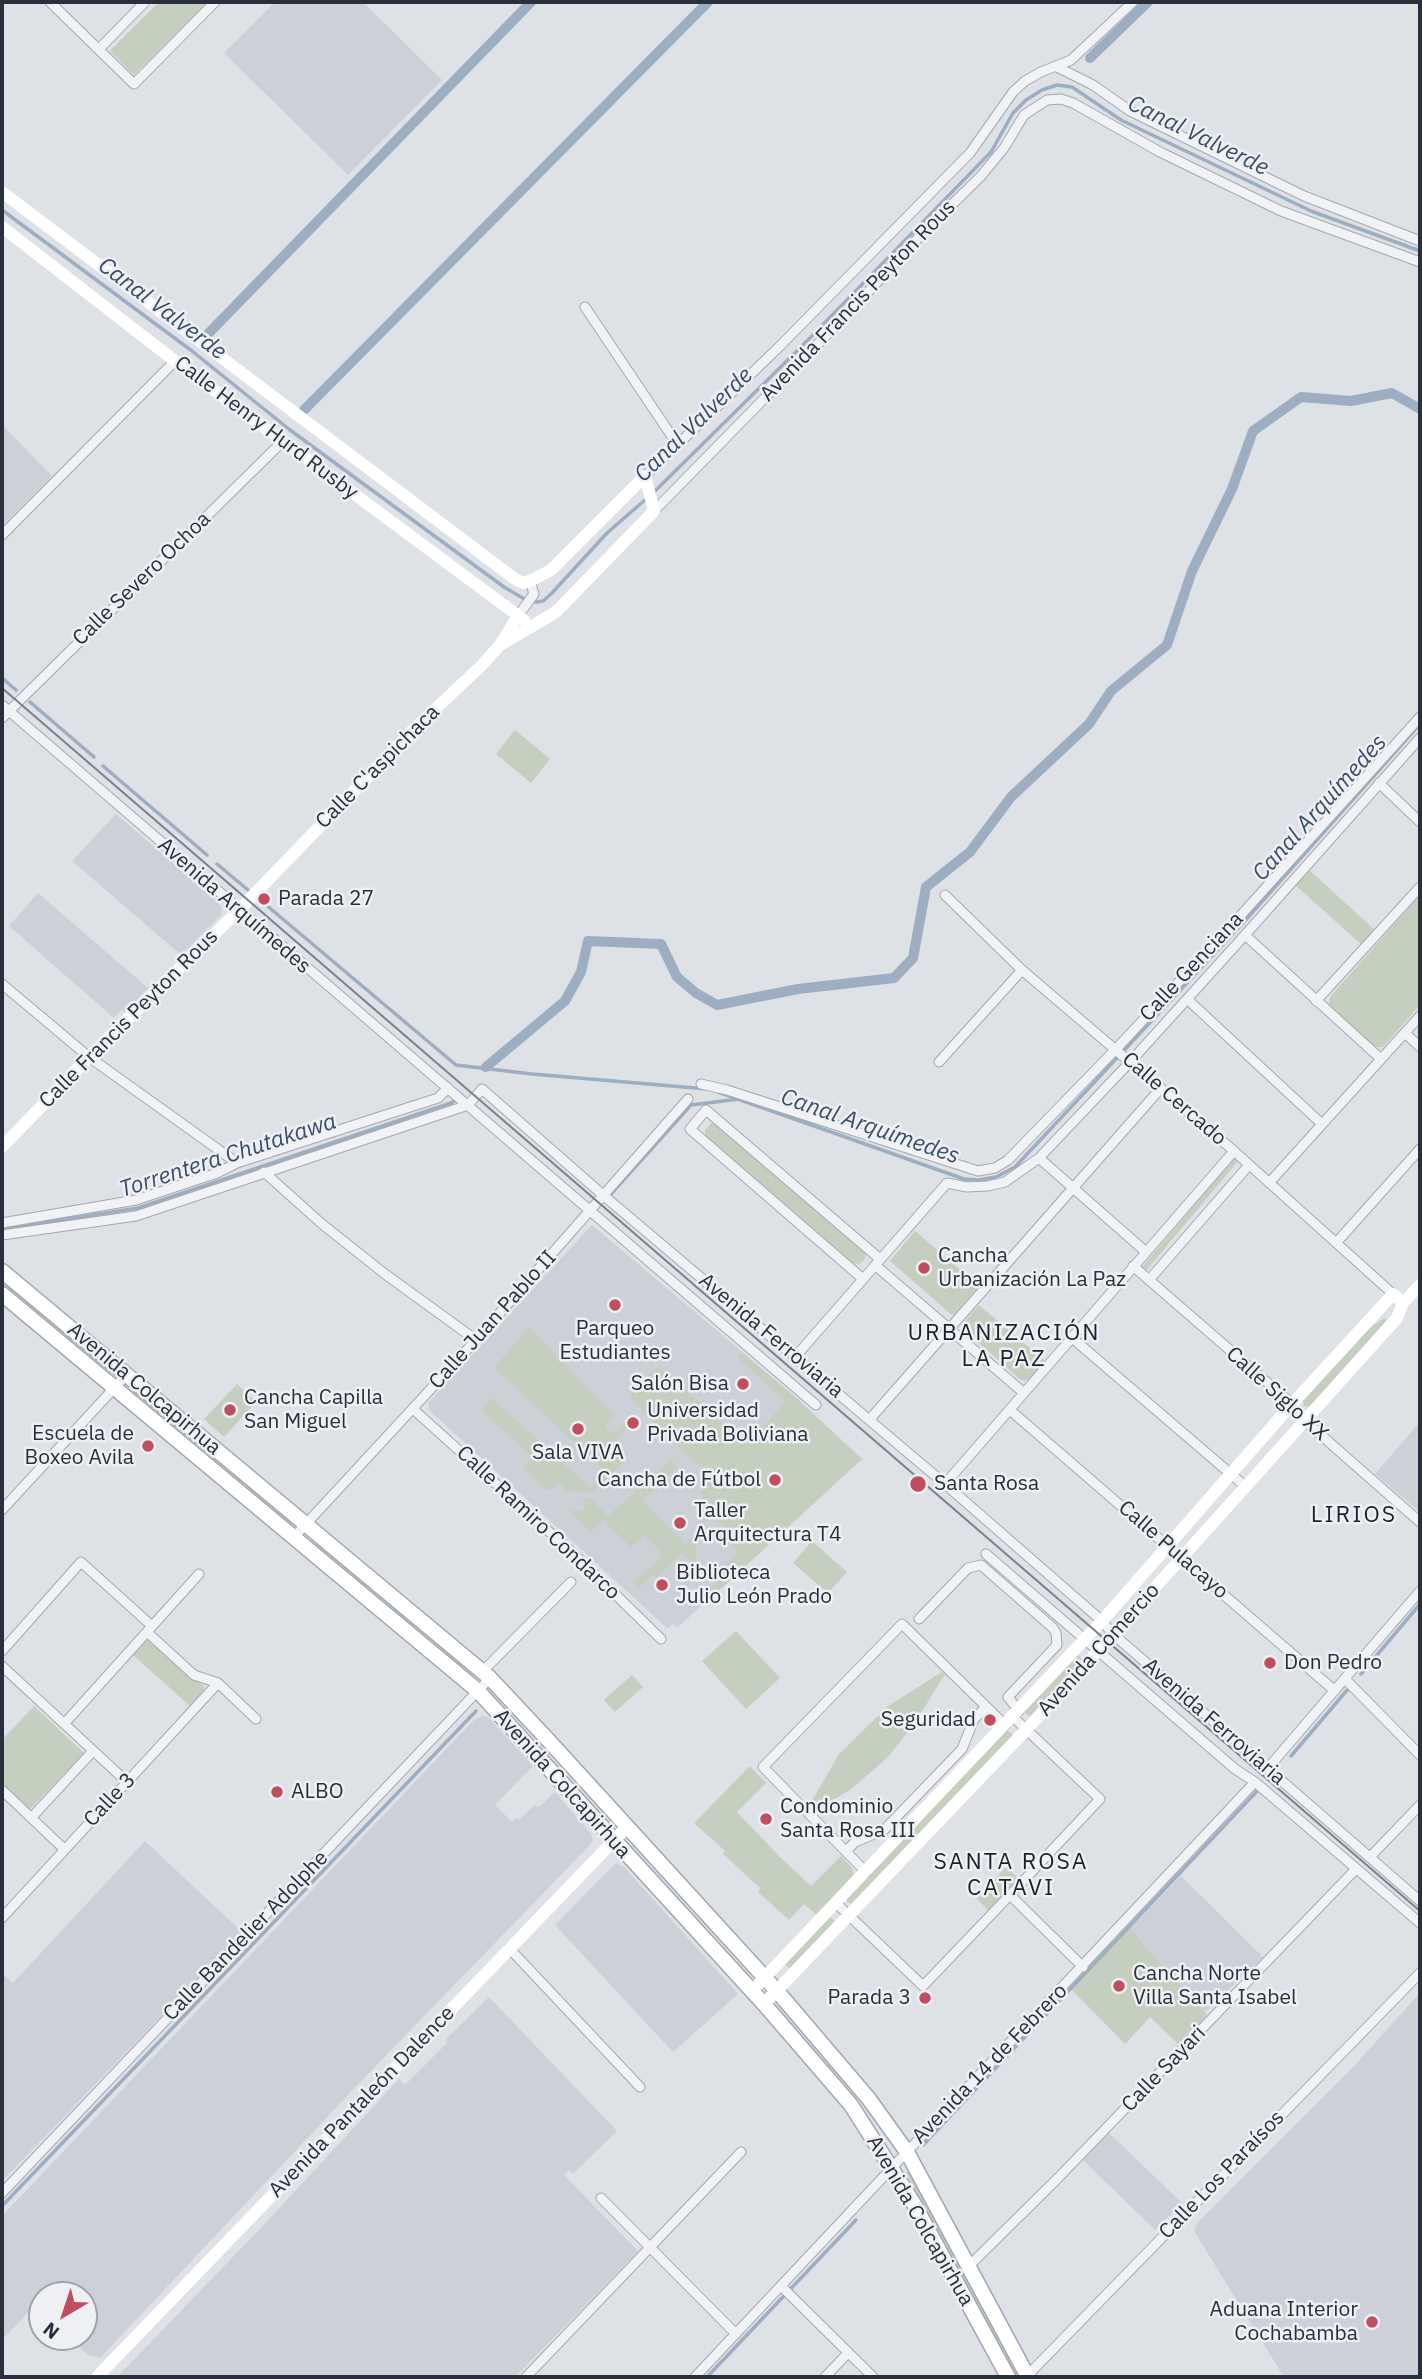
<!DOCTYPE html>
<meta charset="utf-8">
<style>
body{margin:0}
#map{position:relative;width:1422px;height:2379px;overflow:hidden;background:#dee1e6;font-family:"IBM Plex Sans",sans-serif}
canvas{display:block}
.frame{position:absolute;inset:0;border:4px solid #292f3b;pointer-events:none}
.north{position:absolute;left:28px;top:2281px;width:70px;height:70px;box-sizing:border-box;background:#eef0f4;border:2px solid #9fa3aa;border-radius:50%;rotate:219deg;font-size:19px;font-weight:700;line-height:28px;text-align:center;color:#292f3b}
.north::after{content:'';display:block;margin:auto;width:24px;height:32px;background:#bf4f5e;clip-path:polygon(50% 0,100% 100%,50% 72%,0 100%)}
</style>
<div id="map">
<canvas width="1422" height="2379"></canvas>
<div class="frame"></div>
<div class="north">N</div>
</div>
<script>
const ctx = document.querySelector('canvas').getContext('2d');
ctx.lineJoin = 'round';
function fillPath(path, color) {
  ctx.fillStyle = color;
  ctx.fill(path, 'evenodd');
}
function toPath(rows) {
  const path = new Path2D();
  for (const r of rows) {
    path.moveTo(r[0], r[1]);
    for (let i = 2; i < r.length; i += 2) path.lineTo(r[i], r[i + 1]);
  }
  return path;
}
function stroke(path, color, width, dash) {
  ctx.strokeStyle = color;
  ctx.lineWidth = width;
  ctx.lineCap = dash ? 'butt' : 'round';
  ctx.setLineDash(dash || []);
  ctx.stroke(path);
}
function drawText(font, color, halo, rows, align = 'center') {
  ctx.font = font + ' "IBM Plex Sans",sans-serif';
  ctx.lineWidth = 5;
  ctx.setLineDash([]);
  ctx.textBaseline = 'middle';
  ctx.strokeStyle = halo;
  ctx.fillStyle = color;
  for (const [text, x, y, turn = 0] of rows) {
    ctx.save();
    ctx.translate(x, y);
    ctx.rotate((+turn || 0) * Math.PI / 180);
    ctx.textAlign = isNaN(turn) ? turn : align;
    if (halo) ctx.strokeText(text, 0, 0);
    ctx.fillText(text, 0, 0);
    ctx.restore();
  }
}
fillPath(toPath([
 [275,2,363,2,442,80,348,175,224,53],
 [2,425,52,476,2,526],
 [116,814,218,902,222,909,221,915,181,955,72,861],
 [38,893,148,988,125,1012,122,1009,114,1018,9,926],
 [592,1225,793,1395,862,1459,677,1628,673,1624,667,1628,429,1410,428,1403],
 [1420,1422,1420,1512,1375,1474],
 [483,1716,489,1718,533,1766,495,1805,512,1822,516,1818,519,1820,535,1805,538,1808,555,1792,591,1834,593,1840,589,1846,365,2077,100,2358,88,2355,68,2337,84,2337,84,2295,42,2295,42,2313,34,2306,2,2340,2,2216,474,1720],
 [145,1841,242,1932,2,2181,2,1974,13,1983],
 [616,1863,624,1867,738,1994,673,2052,555,1925],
 [1181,1876,1263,1957,1205,2012,1130,1928],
 [1420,1993,1420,2377,1284,2377,1194,2231,1198,2222,1356,2064],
 [489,1997,617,2131,573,2174,569,2170,564,2175,638,2251,586,2305,515,2377,117,2377,260,2229,399,2079,405,2085,448,2042,446,2039],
 [1109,2133,1182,2203,1155,2230,1083,2160]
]), '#cdd0d7');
fillPath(toPath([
 [159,2,207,2,134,75,110,51],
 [515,730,550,759,531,783,496,754],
 [1308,869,1375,930,1362,945,1294,884],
 [1420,895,1420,1005,1383,1047,1375,1047,1329,1005,1330,997],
 [711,1123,716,1124,864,1250,866,1255,864,1260,859,1264,853,1263,705,1135,705,1130],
 [1234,1158,1238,1161,1146,1271,1142,1267],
 [915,1231,979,1286,953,1316,890,1261],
 [2,1279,112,1371,109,1376,2,1287],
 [979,1305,1045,1361,1029,1381,1021,1380,964,1330,964,1322],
 [1385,1318,1388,1322,1311,1407,1304,1406,1303,1400,1369,1328],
 [529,1327,615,1416,605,1426,613,1434,623,1424,628,1428,608,1448,624,1462,593,1492,567,1491,558,1482,552,1489,546,1490,523,1468,533,1457,481,1411,492,1398,590,1488,606,1472,494,1368],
 [742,1353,793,1395,862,1459,710,1599,704,1593,728,1573,723,1567,738,1552,725,1538,729,1534,713,1516,702,1526,702,1486,711,1481,712,1472,708,1467,694,1463,628,1397,658,1366,746,1444,786,1402,738,1358],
 [237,1384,256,1402,224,1437,204,1419],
 [134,1388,294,1520,290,1525,130,1393],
 [671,1460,677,1467,643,1501,685,1544,695,1535,697,1566,688,1585,682,1578,694,1564,682,1553,658,1577,653,1574,639,1588,634,1582,661,1557,661,1552,644,1535,631,1547,603,1520,591,1532,570,1511,584,1510,583,1497,592,1500,608,1516],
 [317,1540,476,1671,472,1675,313,1545],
 [812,1541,847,1572,828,1593,793,1563],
 [736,1631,780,1678,746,1709,702,1661],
 [148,1639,189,1677,204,1686,204,1690,190,1706,133,1655],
 [1078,1655,1083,1660,1030,1717,1024,1712],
 [942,1672,945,1674,915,1723,887,1758,850,1790,813,1811,809,1806,839,1754,888,1706],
 [632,1675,643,1687,615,1712,604,1700],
 [34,1706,84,1753,28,1811,2,1786,2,1740],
 [1007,1730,1013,1735,852,1905,846,1900],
 [750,1766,766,1783,737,1812,780,1857,811,1886,841,1856,852,1868,854,1877,817,1915,804,1904,789,1920,758,1892,760,1888,723,1854,725,1851,694,1823],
 [1006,1867,1019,1879,989,1911,977,1899],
 [829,1916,835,1921,790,1969,785,1964],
 [1130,1928,1207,2015,1179,2045,1150,2017,1125,2044,1071,1989],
 [911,2168,1019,2373,1014,2377,906,2173]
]), '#c4cfc0');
stroke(toPath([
 [2,210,192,351,290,430,504,587,526,600,536,602,543,601,551,594,607,533,646,499],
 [652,494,807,341,991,152,1013,113,1026,100,1042,90,1057,85,1072,87,1121,120,1311,211,1420,251],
 [2,678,16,690],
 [30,702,94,757],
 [103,766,207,855],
 [217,864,248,890],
 [259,899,456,1065,532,1074,707,1089],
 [718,1092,964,1179,979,1180,996,1177,1015,1167,1242,924,1420,724],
 [610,1195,691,1105,739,1099],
 [2,1229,138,1208,451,1103,459,1098],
 [1361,1674,1420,1604],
 [1291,1756,1348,1689],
 [923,2145,1258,1790],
 [2,2206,476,1711],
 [707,2377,856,2220]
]), '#9daec3', 3.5);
stroke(toPath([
 [1090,58,1148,2],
 [204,338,531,2],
 [304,410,708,2],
 [486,1067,565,1001,581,972,588,941,661,944,677,977,696,993,717,1005,798,989,894,978,913,958,926,887,970,852,1011,797,1089,724,1111,691,1167,645,1192,571,1232,489,1253,431,1301,397,1351,401,1392,393,1420,409]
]), '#9daec3', 10);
const street = toPath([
 [50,2,134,84,215,2],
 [99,49,145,2],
 [1057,67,1093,85,1130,111,1304,196,1420,241],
 [585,307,677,444],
 [645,476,779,347,970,153,1013,92,1025,81,1041,72,1071,60,1133,2],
 [654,511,856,305,919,237,981,176,1004,148,1024,115,1047,100,1061,99,1073,103,1160,152,1281,211,1420,262],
 [2,535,175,361],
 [518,616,534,594,530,581],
 [2,705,816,1405],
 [2,718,283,441],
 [1379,783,1420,822],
 [945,895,1022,970,1234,1151,1393,1294],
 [1245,935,1381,1059],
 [2,984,89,1057,237,1163],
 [1187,999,1322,1124],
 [1316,1001,1420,887],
 [1405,1033,1420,1047],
 [939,1062,1022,970],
 [701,1084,727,1090,978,1171,995,1168,1008,1160,1116,1049,1232,925,1420,717],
 [1039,1158,1146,1252],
 [264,1172,322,1224,385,1274,476,1340],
 [1269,1183,1420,1016],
 [2,1223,136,1200,217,1173,237,1163,438,1098,448,1088],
 [2,1235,136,1216,468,1105,482,1089,603,1195,945,1484,1102,1621,1113,1634,1420,1901],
 [1336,1243,1420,1149],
 [875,1265,1024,1393],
 [1133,1266,1292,1404,1305,1421,1420,1522],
 [863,1279,690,1129,706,1110,880,1259],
 [1149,1280,1249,1165],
 [1071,1337,1246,1487],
 [796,1356,947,1183,967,1187,988,1186,1005,1182,1039,1158,1131,1061,1245,935,1420,738],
 [413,1409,574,1554,661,1639],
 [1010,1410,1335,1691],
 [870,1419,1161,1088],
 [945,1484,1234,1151],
 [2,1510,127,1374],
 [294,1537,476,1340,688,1099],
 [986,1554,1235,1769,1255,1782,1420,1923],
 [919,1619,968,1568,981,1565,1053,1628,1056,1633,1057,1645,1008,1697,1019,1711],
 [147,1632,194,1675,218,1683,256,1719],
 [2,1651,81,1562,152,1626],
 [2,1666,127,1782],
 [482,1672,571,1582],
 [1345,1679,1420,1755],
 [64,1724,199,1574],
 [1268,1768,1420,1591],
 [2,1790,64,1849],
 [31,1818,93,1751],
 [846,1851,855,1842,884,1830,962,1749,974,1719,986,1707],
 [1370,1857,1420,1805],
 [866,1872,763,1767,902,1624,1005,1725],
 [1010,1895,1083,1967],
 [836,1903,923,1986,1010,1895,1100,1799,1013,1717],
 [2,1918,218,1683],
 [509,1948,640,2087],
 [2,2193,490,1678],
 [601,2198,736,2334],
 [969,2266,1058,2178,1356,1869],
 [781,2286,873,2377],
 [526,2377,741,2152],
 [695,2377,1255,1782],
 [825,2377,848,2353],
 [1026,2377,1420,1973]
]);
const primary = toPath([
 [2,1271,490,1678,549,1741,777,1991,869,2099,907,2152,1028,2377],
 [2,1294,478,1691,764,2004,851,2105,914,2204,1008,2377]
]);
stroke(street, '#a4a8af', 11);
stroke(primary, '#9fa6b1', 17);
stroke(street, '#f1f2f5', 9);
stroke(toPath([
 [2,192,515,579,523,583,530,581,551,570,645,476,654,511,556,612,500,645],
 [2,227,175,361,524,620],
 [2,1147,89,1057,239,910,412,731,481,666,500,645,518,616],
 [752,1991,1102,1621,1292,1404,1393,1294,1403,1303],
 [764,2004,1026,1730,1107,1641,1397,1318,1403,1303,1420,1285],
 [97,2377,627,1827]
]), '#fff', 12);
stroke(primary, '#fff', 14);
stroke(toPath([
 [2,688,1420,1911]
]), '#7a818e', 2);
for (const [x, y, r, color] of [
 [264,899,7,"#bf4f5e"],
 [924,1268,7,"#bf4f5e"],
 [615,1305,7,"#bf4f5e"],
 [743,1384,7,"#bf4f5e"],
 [230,1410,7,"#bf4f5e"],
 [633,1423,7,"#bf4f5e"],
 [578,1429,7,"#bf4f5e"],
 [148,1446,7,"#bf4f5e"],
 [775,1480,7,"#bf4f5e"],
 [918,1484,9,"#bf4f5e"],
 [680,1523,7,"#bf4f5e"],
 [662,1585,7,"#bf4f5e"],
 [1270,1663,7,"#bf4f5e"],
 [990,1720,7,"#bf4f5e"],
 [277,1792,7,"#bf4f5e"],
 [766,1819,7,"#bf4f5e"],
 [1119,1986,7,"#bf4f5e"],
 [925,1998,7,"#bf4f5e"],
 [1372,2322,7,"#bf4f5e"]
]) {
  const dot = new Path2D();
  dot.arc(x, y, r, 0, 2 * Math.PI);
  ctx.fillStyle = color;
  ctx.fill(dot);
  stroke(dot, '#eef0f4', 2.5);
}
drawText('21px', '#292f3b', '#eef0f4', [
 ["Avenida Francis Peyton Rous",858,301,-46],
 ["Calle Henry Hurd Rusby",266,428,37],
 ["Calle Severo Ochoa",142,579,-44],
 ["Calle C'aspichaca",378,767,-45],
 ["Avenida Arquímedes",234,906,41],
 ["Calle Genciana",1192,967,-47],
 ["Calle Francis Peyton Rous",129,1019,-45],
 ["Calle Cercado",1174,1099,41],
 ["Calle Juan Pablo II",493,1320,-48],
 ["Avenida Ferroviaria",771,1336,40],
 ["Avenida Colcapirhua",144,1389,40],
 ["Calle Siglo XX",1277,1394,42],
 ["Calle Ramiro Condarco",538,1523,43],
 ["Calle Pulacayo",1173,1550,41],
 ["Avenida Comercio",1099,1650,-48],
 ["Avenida Ferroviaria",1214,1722,41],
 ["Avenida Colcapirhua",562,1784,48],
 ["Calle 3",110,1800,-47],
 ["Calle Bandelier Adolphe",246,1936,-46],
 ["Avenida 14 de Febrero",990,2064,-46],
 ["Calle Sayari",1164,2069,-46],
 ["Avenida Pantaleón Dalence",362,2102,-46],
 ["Calle Los Paraísos",1222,2175,-46],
 ["Avenida Colcapirhua",920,2221,60]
]);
drawText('21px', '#292f3b', '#eef0f4', [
 ["Parada 27",278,899],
 ["Cancha",938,1256],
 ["Urbanización La Paz",938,1280],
 ["Parqueo",615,1329,"center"],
 ["Estudiantes",615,1353,"center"],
 ["Salón Bisa",729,1384,"right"],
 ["Cancha Capilla",244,1398],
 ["San Miguel",244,1422],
 ["Universidad",647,1411],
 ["Privada Boliviana",647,1435],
 ["Escuela de",134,1434,"right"],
 ["Boxeo Avila",134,1458,"right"],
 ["Sala VIVA",578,1453,"center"],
 ["Cancha de Fútbol",761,1480,"right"],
 ["Santa Rosa",934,1484],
 ["Taller",694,1511],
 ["Arquitectura T4",694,1535],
 ["Biblioteca",676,1573],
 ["Julio León Prado",676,1597],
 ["Don Pedro",1284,1663],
 ["Seguridad",976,1720,"right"],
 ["ALBO",291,1792],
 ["Condominio",780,1807],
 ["Santa Rosa III",780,1831],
 ["Cancha Norte",1133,1974],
 ["Villa Santa Isabel",1133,1998],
 ["Parada 3",911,1998,"right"],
 ["Aduana Interior",1358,2310,"right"],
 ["Cochabamba",1358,2334,"right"]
], 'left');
drawText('italic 23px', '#384d6b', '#eef0f4', [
 ["Canal Valverde",1198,136,26],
 ["Canal Valverde",162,309,37],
 ["Canal Valverde",694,425,-44],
 ["Canal Arquímedes",1320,808,-48],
 ["Canal Arquímedes",870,1127,19],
 ["Torrentera Chutakawa",228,1156,-18]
]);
ctx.letterSpacing = '2px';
drawText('23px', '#1b212c', '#eef0f4', [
 ["URBANIZACIÓN",1004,1333],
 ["LA PAZ",1004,1359],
 ["LIRIOS",1354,1515],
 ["SANTA ROSA",1011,1862],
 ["CATAVI",1011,1888]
]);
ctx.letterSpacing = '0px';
</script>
